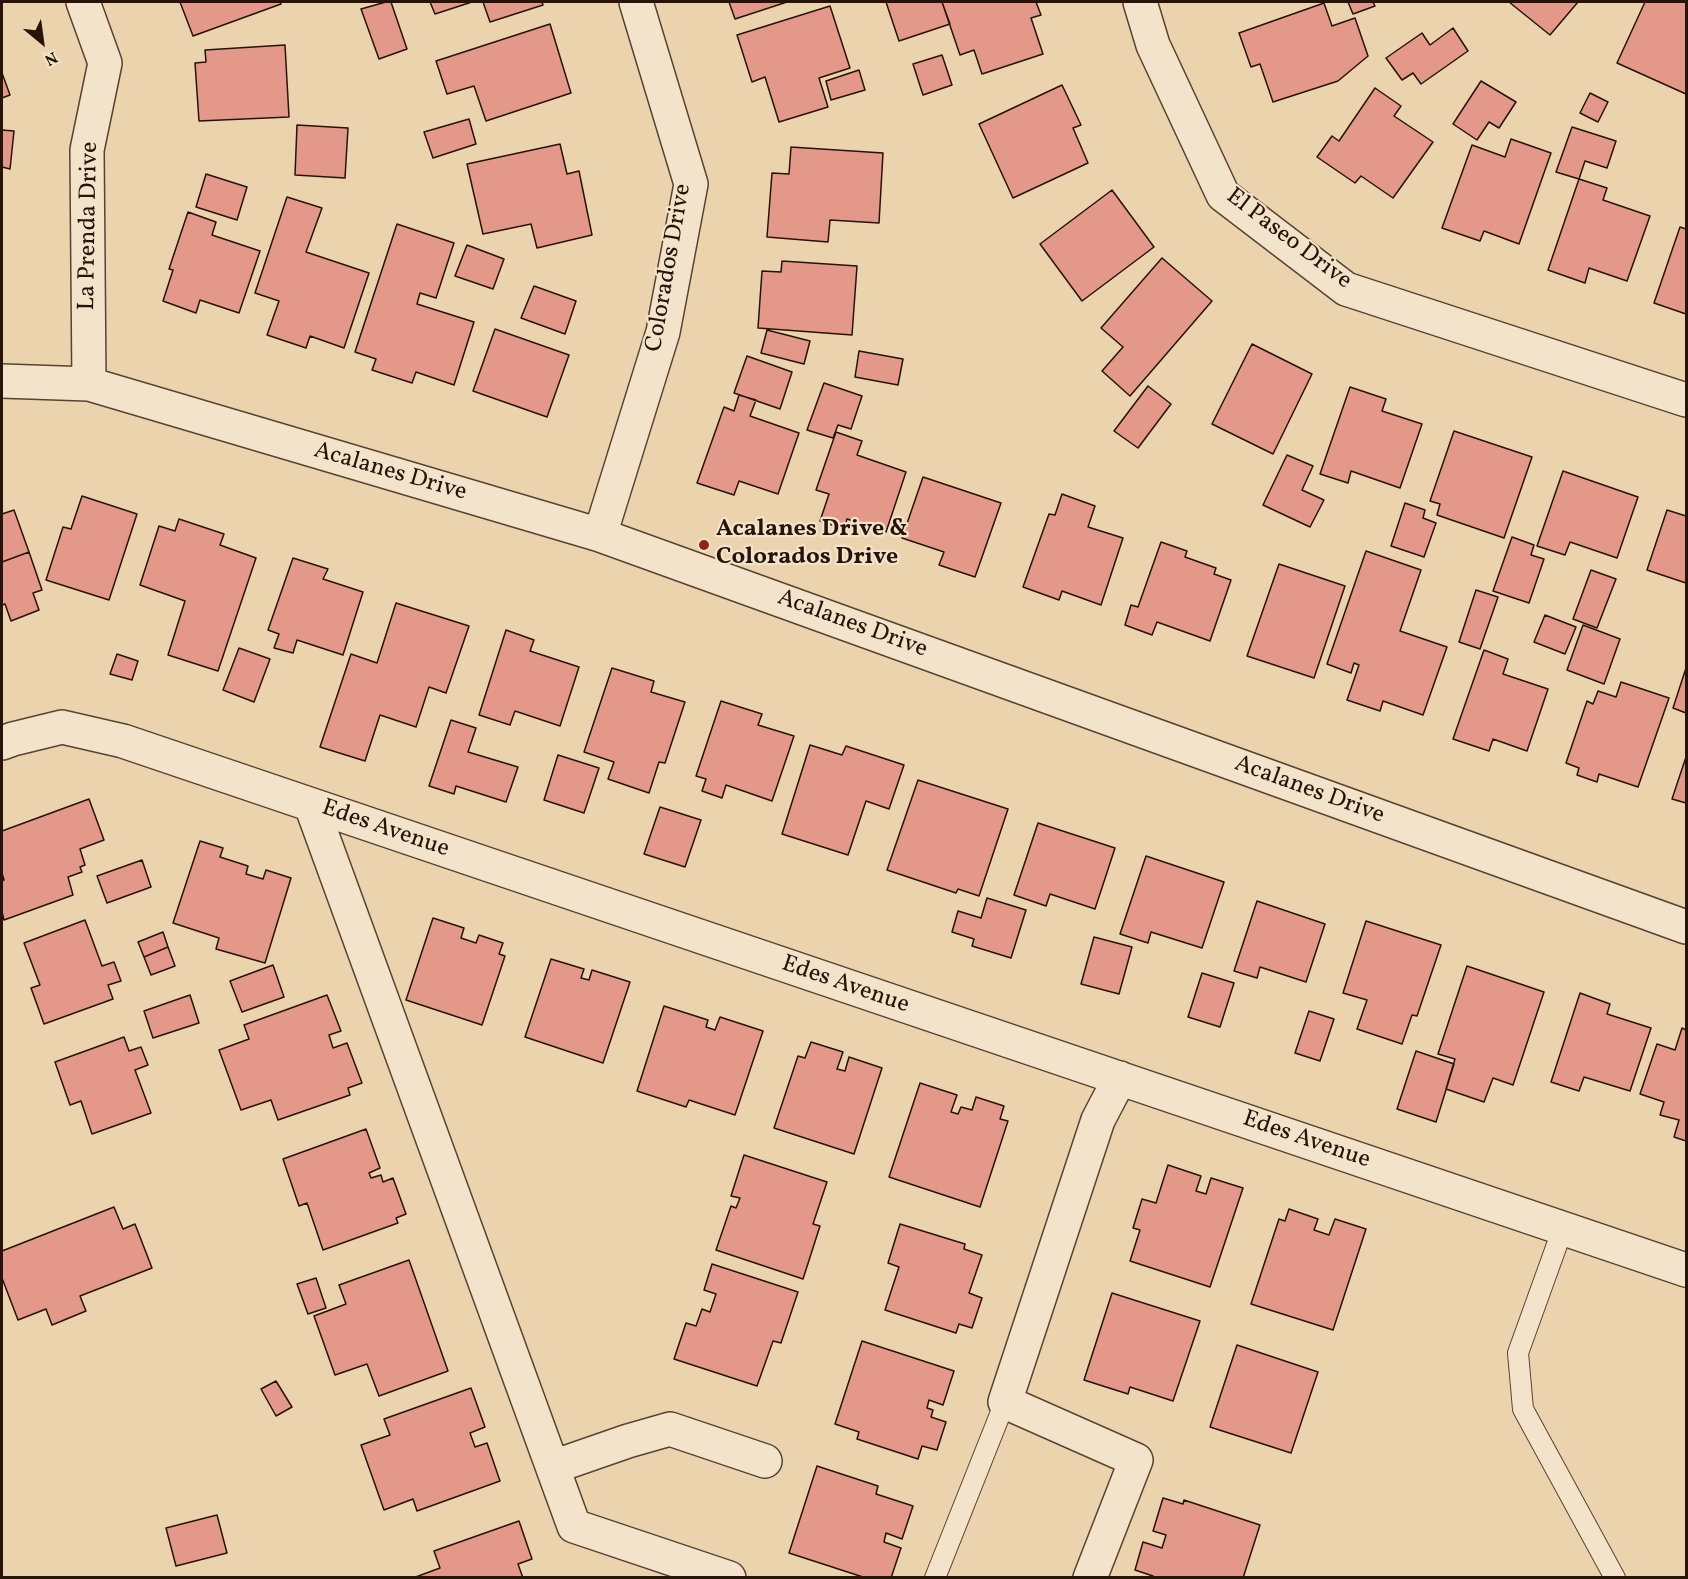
<!DOCTYPE html>
<style>
body{margin:0}
#map{position:relative;width:1688px;height:1579px;overflow:hidden;background:#ebd4ad;font-family:Vollkorn,serif}
canvas{display:block}
.frame{position:absolute;inset:0;border:3px solid #261309;pointer-events:none}
.north{position:absolute;left:12px;top:12px;width:60px;height:60px;-webkit-text-stroke:4px #f2e3ca;paint-order:stroke;rotate:151deg;font-size:16px;font-weight:700;line-height:24px;text-align:center;color:#261309}
.north::after{content:'';display:block;margin:auto;width:21px;height:27px;background:#261309;clip-path:polygon(50% 0,100% 100%,50% 72%,0 100%)}
</style>
<div id="map">
<canvas width="1688" height="1579"></canvas>
<div class="frame"></div>
<div class="north">N</div>
</div>
<script>
const ctx = document.querySelector('canvas').getContext('2d');
ctx.lineJoin = 'round';
function fillPath(path, color) {
  ctx.fillStyle = color;
  ctx.fill(path, 'evenodd');
}
function toPath(rows) {
  const path = new Path2D();
  for (const r of rows) {
    path.moveTo(r[0], r[1]);
    for (let i = 2; i < r.length; i += 2) path.lineTo(r[i], r[i + 1]);
  }
  return path;
}
function stroke(path, color, width, dash) {
  ctx.strokeStyle = color;
  ctx.lineWidth = width;
  ctx.lineCap = dash ? 'butt' : 'round';
  ctx.setLineDash(dash || []);
  ctx.stroke(path);
}
function drawText(font, color, halo, rows, align = 'center') {
  ctx.font = font + ' Vollkorn,serif';
  ctx.lineWidth = 4.5;
  ctx.setLineDash([]);
  ctx.textBaseline = 'middle';
  ctx.strokeStyle = halo;
  ctx.fillStyle = color;
  for (const [text, x, y, turn = 0] of rows) {
    ctx.save();
    ctx.translate(x, y);
    ctx.rotate((+turn || 0) * Math.PI / 180);
    ctx.textAlign = isNaN(turn) ? turn : align;
    if (halo) ctx.strokeText(text, 0, 0);
    ctx.fillText(text, 0, 0);
    ctx.restore();
  }
}
const building = toPath([
 [180,2,280,2,281,4,193,36,180,2],
 [386,2,391,2,407,49,379,59,361,9,386,2],
 [430,2,472,2,435,14,430,2],
 [483,2,542,2,543,5,490,22,483,2],
 [729,2,787,2,735,19,729,2],
 [886,2,942,2,950,24,899,41,886,2],
 [942,2,1036,2,1041,15,1031,18,1043,54,982,74,974,50,960,55,942,2],
 [1348,2,1373,2,1375,6,1353,14,1348,2],
 [1509,2,1578,2,1550,35,1509,2],
 [1645,2,1686,2,1686,94,1617,63,1645,2],
 [1324,3,1332,26,1355,18,1368,56,1338,81,1273,102,1260,64,1251,67,1239,33,1324,3],
 [830,6,850,68,819,78,828,107,779,122,765,77,752,82,737,35,830,6],
 [550,24,571,93,486,121,474,86,447,94,436,61,550,24],
 [1453,28,1468,51,1421,84,1413,73,1402,80,1386,58,1422,33,1430,45,1453,28],
 [285,45,289,117,199,121,195,63,206,62,205,50,285,45],
 [942,55,952,85,923,95,913,64,942,55],
 [859,70,865,90,831,100,826,81,859,70],
 [2,73,10,95,2,98,2,73],
 [1481,81,1516,102,1499,128,1489,122,1477,140,1453,124,1481,81],
 [1062,85,1081,125,1073,128,1088,163,1013,198,979,124,1062,85],
 [1375,88,1401,106,1394,116,1433,142,1393,198,1361,176,1355,183,1317,157,1332,136,1339,141,1375,88],
 [1590,93,1608,102,1598,122,1580,113,1590,93],
 [469,119,476,144,433,158,424,132,469,119],
 [297,125,348,128,345,178,295,175,297,125],
 [1572,127,1616,141,1607,168,1585,161,1579,179,1556,172,1572,127],
 [2,130,14,131,10,169,2,167,2,172,2,130],
 [1511,139,1551,153,1519,244,1484,231,1480,241,1442,228,1472,145,1505,157,1511,139],
 [560,144,567,174,579,171,592,235,537,248,531,224,483,234,467,164,560,144],
 [791,147,883,153,879,223,830,220,828,242,767,237,772,173,789,174,791,147],
 [206,174,247,187,237,220,196,207,206,174],
 [1579,179,1607,188,1603,200,1650,216,1627,281,1589,268,1585,283,1548,270,1579,179],
 [1112,190,1154,247,1082,301,1040,244,1112,190],
 [287,197,322,208,306,252,369,273,344,348,310,336,306,348,267,335,279,301,255,293,287,197],
 [188,212,216,222,212,235,260,251,239,313,200,300,196,313,163,301,173,270,169,269,188,212],
 [397,224,454,243,436,298,420,293,417,304,474,322,454,385,416,372,412,383,372,370,376,359,355,352,397,224],
 [1680,227,1686,229,1686,314,1654,303,1680,227],
 [467,245,504,259,493,289,455,276,467,245],
 [1162,258,1212,301,1130,396,1102,371,1123,347,1101,328,1162,258],
 [782,261,857,266,852,335,758,328,762,271,781,272,782,261],
 [534,286,576,301,565,334,521,318,534,286],
 [495,329,569,355,547,417,473,391,495,329],
 [767,330,810,341,804,364,761,353,767,330],
 [1252,344,1312,374,1273,454,1212,424,1252,344],
 [859,351,903,359,898,385,855,377,859,351],
 [747,356,792,372,780,409,734,393,747,356],
 [824,383,862,396,851,429,838,425,833,438,807,430,824,383],
 [1148,386,1171,404,1138,448,1114,431,1148,386],
 [1350,387,1386,399,1382,411,1422,424,1400,488,1351,471,1348,483,1320,474,1350,387],
 [739,395,756,400,750,416,799,433,778,494,739,481,734,495,697,483,724,407,734,411,739,395],
 [1454,431,1532,457,1504,538,1437,515,1440,504,1430,501,1454,431],
 [836,432,862,441,857,455,906,472,886,532,847,519,844,529,820,521,829,494,816,490,836,432],
 [1287,455,1313,466,1302,490,1324,500,1310,527,1263,505,1287,455],
 [1563,471,1638,497,1617,558,1570,542,1565,555,1537,546,1563,471],
 [923,477,1001,503,975,577,939,565,944,552,902,538,923,477],
 [1062,494,1095,506,1088,527,1123,538,1101,605,1062,591,1059,600,1023,587,1049,514,1055,515,1062,494],
 [82,496,137,514,109,600,46,580,63,527,71,529,82,496],
 [1405,503,1425,510,1423,518,1436,523,1424,557,1391,546,1405,503],
 [14,510,29,552,2,562,2,514,14,510],
 [1667,510,1686,516,1686,583,1647,570,1667,510],
 [179,519,224,534,220,545,256,558,218,671,168,655,185,601,140,585,159,526,175,531,179,519],
 [1512,537,1534,545,1531,555,1544,559,1529,603,1493,591,1512,537],
 [1161,542,1187,551,1185,557,1216,568,1214,574,1231,580,1210,641,1157,622,1152,635,1125,625,1131,605,1138,607,1161,542],
 [1366,551,1421,570,1400,631,1447,647,1423,715,1383,701,1380,711,1347,700,1359,665,1354,663,1351,673,1327,664,1366,551],
 [29,552,42,590,33,593,39,610,11,621,5,604,2,605,2,562,29,552],
 [293,558,328,569,323,579,363,592,343,655,297,640,293,653,274,648,279,634,268,630,293,558],
 [1279,564,1345,586,1314,678,1247,656,1279,564],
 [1591,570,1616,579,1597,628,1573,619,1591,570],
 [1476,590,1498,597,1480,649,1459,642,1476,590],
 [396,603,469,626,446,693,429,687,416,727,380,715,365,761,320,747,351,654,377,663,396,603],
 [1545,615,1576,627,1565,654,1534,642,1545,615],
 [1583,625,1620,639,1604,684,1567,670,1583,625],
 [506,630,534,640,530,651,579,667,560,726,515,711,510,725,479,715,506,630],
 [239,648,270,659,254,702,223,690,239,648],
 [1484,650,1508,659,1503,674,1548,689,1527,751,1493,739,1489,751,1453,739,1484,650],
 [117,654,138,661,132,680,110,674,117,654],
 [612,668,654,681,651,692,685,702,665,763,659,762,649,793,608,779,614,762,584,752,612,668],
 [1686,668,1686,713,1673,708,1686,668],
 [1621,682,1669,698,1638,787,1599,774,1597,782,1577,775,1579,768,1566,763,1587,701,1593,704,1598,691,1616,697,1621,682],
 [721,701,762,714,758,725,794,736,772,801,726,785,722,798,702,791,706,779,696,776,721,701],
 [451,720,476,728,468,752,518,767,506,802,456,786,454,794,429,786,451,720],
 [810,745,842,755,846,746,904,765,889,809,866,801,848,855,782,834,810,745],
 [558,755,599,768,584,813,544,800,558,755],
 [1686,757,1686,803,1672,799,1686,757],
 [918,780,1008,809,979,896,958,889,956,893,887,870,918,780],
 [89,799,104,840,80,849,85,865,80,867,82,872,68,877,73,895,4,920,2,912,2,881,4,880,2,873,2,831,89,799],
 [660,807,701,820,685,867,644,854,660,807],
 [1038,823,1115,848,1095,909,1050,894,1046,906,1014,895,1038,823],
 [200,841,223,848,220,857,248,866,246,874,263,879,266,870,291,878,265,963,216,949,219,938,173,923,200,841],
 [1146,856,1224,882,1202,948,1151,932,1148,943,1120,934,1146,856],
 [142,860,151,887,107,903,97,876,142,860],
 [987,898,1026,910,1011,958,972,946,974,939,952,932,958,911,981,918,987,898],
 [1257,901,1325,924,1306,982,1260,967,1257,978,1234,971,1257,901],
 [433,918,464,928,461,938,476,943,479,935,503,943,499,954,505,956,482,1025,406,1000,433,918],
 [85,920,102,966,114,962,121,981,108,985,113,999,44,1024,31,988,40,985,24,943,85,920],
 [1366,921,1441,945,1417,1016,1412,1015,1402,1044,1357,1029,1367,1000,1343,993,1366,921],
 [163,932,168,947,144,957,138,942,163,932],
 [1094,937,1132,947,1119,994,1081,984,1094,937],
 [168,947,175,966,151,975,144,957,168,947],
 [551,959,584,969,581,978,589,980,592,970,630,982,603,1063,525,1037,551,959],
 [273,965,284,997,242,1012,230,981,273,965],
 [1467,966,1544,992,1513,1085,1493,1078,1484,1102,1446,1089,1455,1059,1438,1054,1467,966],
 [1202,973,1234,983,1220,1027,1188,1017,1202,973],
 [1580,993,1610,1004,1607,1014,1651,1028,1630,1091,1584,1077,1579,1091,1551,1082,1580,993],
 [190,995,199,1023,153,1038,144,1011,190,995],
 [327,995,341,1031,329,1035,333,1048,347,1043,362,1083,348,1088,350,1095,278,1120,271,1100,241,1110,219,1050,249,1039,244,1025,327,995],
 [664,1006,708,1020,706,1027,715,1030,720,1017,763,1031,735,1115,689,1100,686,1107,637,1091,664,1006],
 [1309,1011,1334,1019,1320,1061,1295,1053,1309,1011],
 [1682,1028,1686,1030,1686,1141,1674,1137,1679,1120,1660,1115,1664,1102,1640,1094,1657,1044,1675,1050,1682,1028],
 [124,1037,129,1051,141,1047,148,1065,135,1070,151,1113,92,1134,81,1101,70,1105,55,1062,124,1037],
 [811,1042,843,1052,837,1069,845,1071,849,1057,882,1068,854,1154,774,1128,798,1056,805,1058,811,1042],
 [1416,1051,1454,1064,1436,1122,1397,1109,1416,1051],
 [920,1083,957,1095,951,1112,958,1114,961,1107,972,1110,976,1097,1004,1106,1000,1119,1008,1121,980,1207,889,1177,920,1083],
 [366,1129,380,1168,369,1173,371,1178,381,1175,383,1182,393,1178,406,1214,396,1218,398,1223,323,1250,307,1203,299,1206,283,1159,366,1129],
 [744,1155,827,1182,813,1224,820,1226,803,1279,716,1250,731,1206,736,1208,740,1198,731,1196,744,1155],
 [1168,1165,1201,1176,1196,1191,1206,1194,1211,1178,1243,1188,1210,1287,1130,1261,1140,1230,1133,1228,1142,1199,1156,1203,1168,1165],
 [114,1207,123,1229,135,1224,152,1268,80,1296,86,1311,52,1325,46,1309,18,1320,2,1278,2,1251,114,1207],
 [1289,1209,1318,1219,1314,1230,1329,1235,1335,1219,1366,1229,1333,1330,1251,1304,1279,1219,1285,1221,1289,1209],
 [900,1224,965,1244,964,1249,982,1255,969,1293,982,1298,972,1328,959,1324,956,1333,885,1310,899,1267,888,1263,900,1224],
 [409,1260,448,1371,379,1396,367,1364,335,1375,314,1316,346,1304,339,1285,409,1260],
 [712,1264,798,1292,781,1343,773,1341,757,1386,674,1359,686,1323,696,1326,702,1309,710,1312,716,1294,704,1290,712,1264],
 [316,1278,326,1308,308,1314,297,1284,316,1278],
 [1112,1293,1200,1321,1173,1401,1130,1387,1128,1394,1084,1380,1112,1293],
 [862,1341,954,1371,943,1405,929,1400,927,1408,933,1410,931,1417,946,1422,937,1450,922,1446,918,1459,857,1439,859,1432,835,1424,862,1341],
 [1237,1345,1318,1372,1291,1453,1210,1427,1237,1345],
 [276,1381,292,1407,276,1416,261,1389,276,1381],
 [471,1388,485,1427,470,1433,475,1447,487,1443,500,1481,417,1511,413,1499,384,1510,361,1445,390,1435,384,1419,471,1388],
 [817,1466,878,1486,876,1494,913,1506,902,1539,886,1533,884,1542,901,1548,891,1578,866,1578,789,1553,817,1466],
 [1163,1498,1183,1504,1184,1500,1260,1525,1243,1578,1152,1578,1153,1576,1135,1570,1143,1542,1162,1548,1166,1535,1153,1531,1163,1498],
 [217,1515,227,1553,176,1566,166,1528,217,1515],
 [519,1521,532,1559,518,1564,523,1578,413,1578,440,1568,434,1551,519,1521]
]);
fillPath(building, '#e3988a');
stroke(building, '#261309', 1.5);
const service = toPath([
 [1563,1228,1518,1353,1523,1409,1615,1578],
 [935,1578,1005,1402]
]);
const minor = toPath([
 [83,2,105,63,87,150,89,384],
 [1140,2,1153,45,1223,195,1346,289,1686,400],
 [2,381,89,384,600,535,1686,927],
 [600,535,663,332,691,184,636,2],
 [2,743,13,739,62,727,123,741,1686,1270],
 [311,805,574,1526,729,1578],
 [553,1467,628,1441,670,1429,765,1461],
 [1090,1578,1136,1460,1005,1402,1098,1120,1120,1078]
]);
stroke(service, '#574332', 22);
stroke(minor, '#574332', 36);
stroke(service, '#f2e3ca', 20);
stroke(minor, '#f2e3ca', 33);
for (const [x, y, r, color] of [
 [704,545,6,"#8f2418"]
]) {
  const dot = new Path2D();
  dot.arc(x, y, r, 0, 2 * Math.PI);
  ctx.fillStyle = color;
  ctx.fill(dot);
  stroke(dot, '#f2e3ca', 2);
}
drawText('24px', '#261309', '#f2e3ca', [
 ["La Prenda Drive",90,226,-89],
 ["El Paseo Drive",1288,240,37],
 ["Colorados Drive",670,268,-80],
 ["Acalanes Drive",390,473,16],
 ["Acalanes Drive",852,625,20],
 ["Acalanes Drive",1309,791,20],
 ["Edes Avenue",385,830,19],
 ["Edes Avenue",845,986,19],
 ["Edes Avenue",1306,1141,19]
]);
drawText('bold 24px', '#261309', '#f2e3ca', [
 ["Acalanes Drive &",716,531],
 ["Colorados Drive",716,559]
], 'left');
</script>
